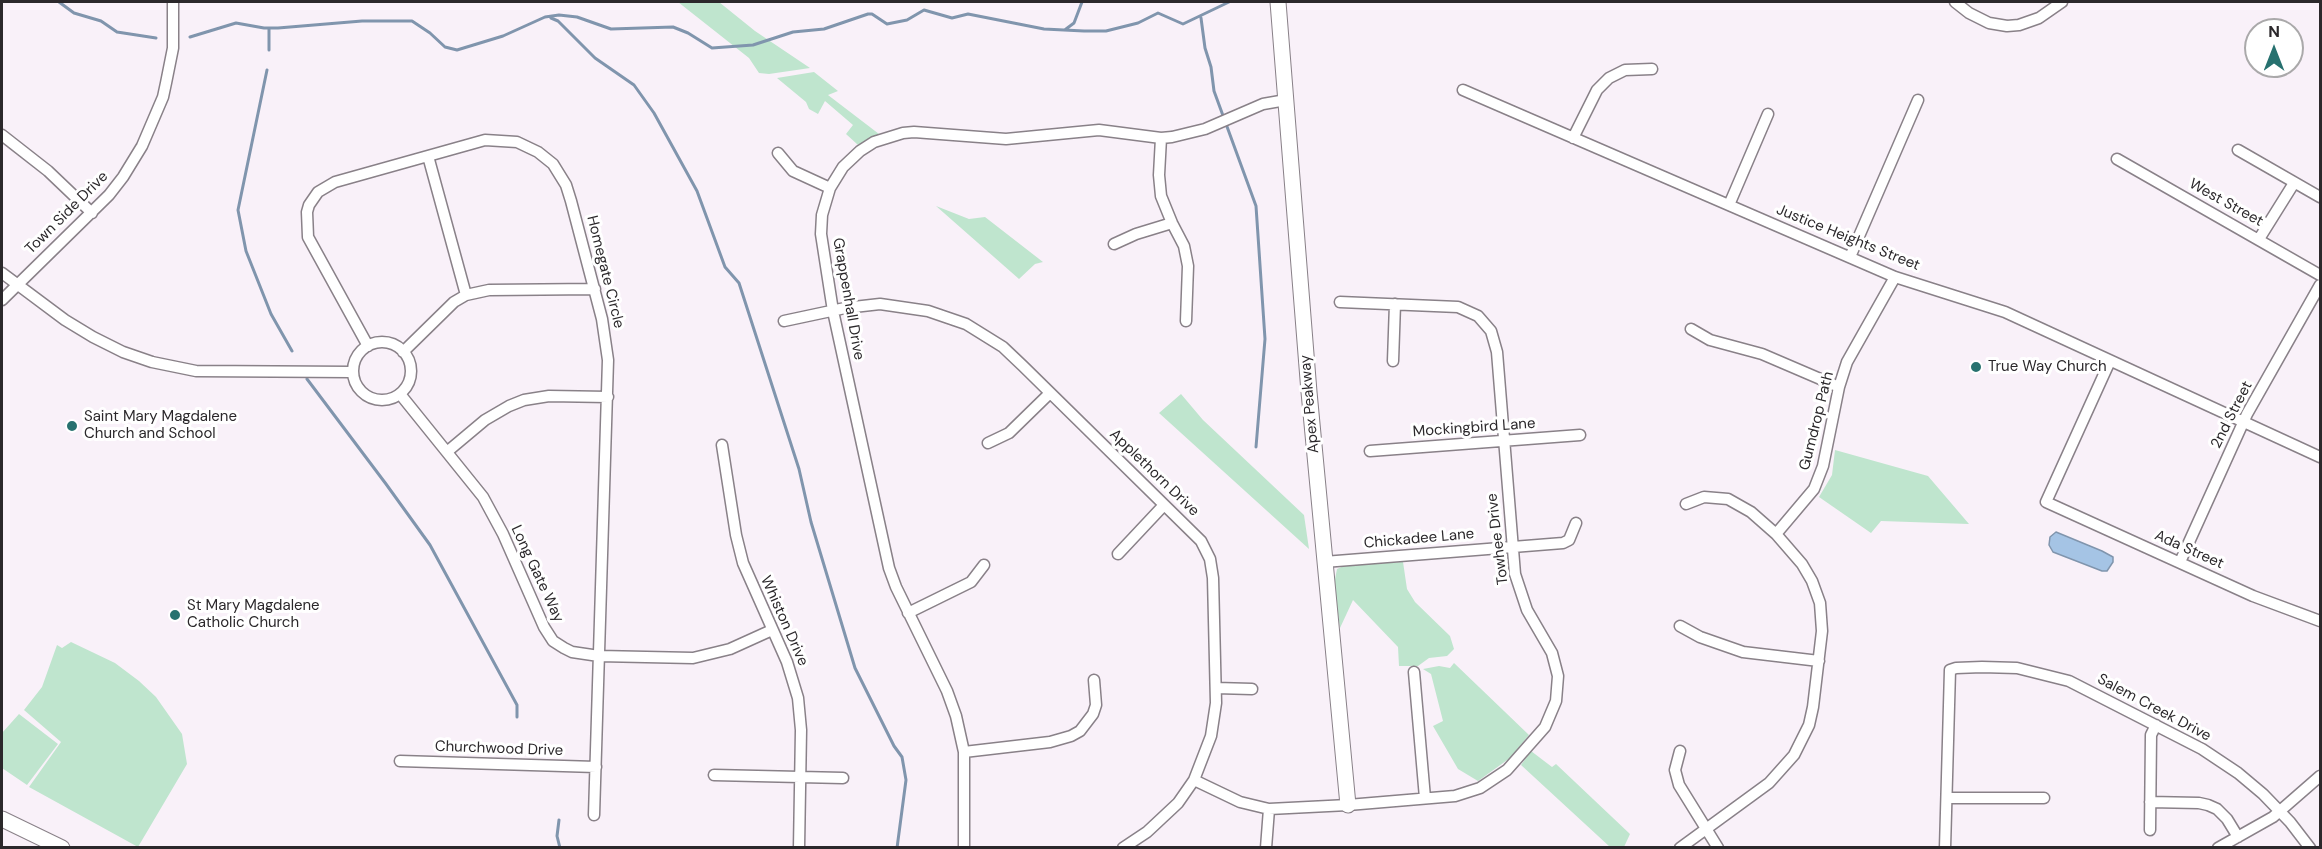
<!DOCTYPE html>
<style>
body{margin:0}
#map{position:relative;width:2322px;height:849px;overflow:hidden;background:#f9f1f9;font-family:"DM Sans",sans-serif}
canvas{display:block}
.frame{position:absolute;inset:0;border:3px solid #2b282b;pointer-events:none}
.north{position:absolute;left:2244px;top:18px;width:60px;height:60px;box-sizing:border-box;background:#fff;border:2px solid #aaa9aa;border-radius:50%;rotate:0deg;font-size:16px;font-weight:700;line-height:24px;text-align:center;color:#2b282b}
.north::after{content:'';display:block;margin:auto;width:21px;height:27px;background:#27716f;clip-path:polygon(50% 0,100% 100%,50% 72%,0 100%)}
</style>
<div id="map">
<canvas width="2322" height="849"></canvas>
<div class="frame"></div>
<div class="north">N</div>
</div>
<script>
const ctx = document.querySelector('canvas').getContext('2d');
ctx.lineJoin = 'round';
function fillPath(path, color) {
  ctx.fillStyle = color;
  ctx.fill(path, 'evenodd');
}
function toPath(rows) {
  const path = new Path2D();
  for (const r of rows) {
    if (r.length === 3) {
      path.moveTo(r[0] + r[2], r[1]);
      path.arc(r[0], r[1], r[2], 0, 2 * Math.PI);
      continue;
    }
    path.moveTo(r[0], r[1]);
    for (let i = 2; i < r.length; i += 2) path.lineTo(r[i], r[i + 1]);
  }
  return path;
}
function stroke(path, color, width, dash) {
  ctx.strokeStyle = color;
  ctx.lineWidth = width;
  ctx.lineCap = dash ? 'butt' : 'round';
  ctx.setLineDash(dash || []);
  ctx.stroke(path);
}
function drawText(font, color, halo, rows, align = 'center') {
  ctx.font = font + ' "DM Sans",sans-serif';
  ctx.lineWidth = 6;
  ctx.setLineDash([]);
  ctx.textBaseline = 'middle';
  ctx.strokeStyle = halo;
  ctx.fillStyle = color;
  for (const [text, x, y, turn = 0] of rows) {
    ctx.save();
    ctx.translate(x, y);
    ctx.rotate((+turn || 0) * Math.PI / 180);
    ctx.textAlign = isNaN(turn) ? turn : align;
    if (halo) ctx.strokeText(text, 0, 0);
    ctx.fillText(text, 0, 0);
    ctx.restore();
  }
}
fillPath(toPath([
 [678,2,719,2,755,31,810,68,769,74,759,73,749,58],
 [814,72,838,91,828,95,879,134,858,145,846,134,853,125,825,101,818,114,809,109,806,102,777,78],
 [936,206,969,219,985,217,1043,262,1035,264,1019,279],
 [1181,394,1203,420,1304,515,1309,549,1159,413],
 [1835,450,1928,476,1969,524,1881,521,1871,533,1819,497,1832,475],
 [1403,562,1407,589,1415,602,1450,636,1454,649,1447,656,1429,658,1418,666,1399,666,1398,647,1353,600,1340,628,1334,584,1337,569,1346,565],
 [71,642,115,663,139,681,156,697,182,734,187,764,138,847,29,787,61,742,24,710,42,687,57,645,62,648],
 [1454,663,1529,735,1510,758,1478,781,1458,769,1433,726,1443,721,1431,674,1423,669,1439,666,1450,668],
 [19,714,58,744,27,785,2,768,2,733],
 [1531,751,1552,767,1556,764,1630,834,1624,847,1610,847,1521,765]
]), '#bfe5ce');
const water = toPath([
 [2056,532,2102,551,2113,557,2113,562,2107,571,2102,571,2053,552,2049,545,2050,537,2056,532]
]);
fillPath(water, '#a5c4e5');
stroke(water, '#8095ad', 1.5);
stroke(toPath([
 [59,2,74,13,101,21,117,32,156,38],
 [551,18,558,21,595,58,634,85,654,113,697,191,725,267,739,283,799,469,811,522,855,668,894,746,902,757,906,780,897,848],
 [1201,18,1205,48,1211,67,1214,91,1256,206,1265,339,1256,447],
 [269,28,269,50],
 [1066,29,1074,23,1082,2],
 [190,37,236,23,264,28,278,28,362,21,412,21,430,33,445,47,457,50,503,36,545,17,559,15,577,17,611,29,673,27,688,33,712,48,753,45,793,32,824,29,868,14,872,14,887,24,907,20,924,10,952,18,968,14,1044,29,1084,31,1106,31,1138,23,1158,13,1183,24,1229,2],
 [267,70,238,210,246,251,271,314,292,351],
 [307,379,386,484,430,545,517,705,517,717],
 [559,820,557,836,560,848]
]), '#8095ad', 3);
const street = toPath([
 [1955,2,1969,13,1989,23,2007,26,2019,25,2039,18,2062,2],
 [1463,90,1895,277,2005,312,2320,457],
 [2,135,48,171,92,213],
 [1161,138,1159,175,1161,196,1172,223,1184,246,1188,266,1186,321],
 [1573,138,1597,90,1609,78,1625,70,1652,69],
 [2238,150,2320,197],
 [778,153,793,171,830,188],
 [428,156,466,295],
 [2117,159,2320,275],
 [1729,205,1768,114],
 [2259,239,2294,183],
 [1114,244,1136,234,1172,223],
 [1850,257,1918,100],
 [2,273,65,320,93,337,123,352,152,362,196,371,352,372],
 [2,300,109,195,123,177,142,146,163,97,166,83,173,48,173,2],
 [784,321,845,308,880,304,928,311,966,324,1003,347,1023,366,1201,541,1210,559,1213,578,1216,703,1211,736,1194,780,1178,803,1147,832,1123,848],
 [1691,329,1710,340,1762,354,1839,387],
 [382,371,29],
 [368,346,308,237,307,212,309,205,318,192,335,182,485,140,517,142,538,152,553,164,566,185,571,201,602,319,608,360,594,815],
 [403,352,454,302,466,295,489,290,595,289],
 [1393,361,1395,304],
 [2110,361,2046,502,2253,596,2320,621],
 [400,394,483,497,503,534,544,627,553,641,564,648,572,652,599,656,693,658,730,649,772,630],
 [988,443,1009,433,1050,393],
 [722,445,736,535,743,563,787,662,798,698,801,730,799,848],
 [448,451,485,420,509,406,524,400,549,396,608,397],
 [1370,451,1580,435],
 [1776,534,1814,489,1823,466,1839,387,1847,362,1895,277],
 [1118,554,1164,505],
 [1324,562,1563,543,1569,540,1576,523],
 [2180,562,2247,414,2320,285],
 [908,613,971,582,984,565],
 [1680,626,1700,637,1743,652,1819,661],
 [1414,672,1425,798],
 [1216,688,1252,689],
 [1680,751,1675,770,1679,785,1718,848],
 [964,752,1050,742,1071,736,1080,731,1093,714,1096,705,1094,680],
 [400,761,596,767],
 [714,775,843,778],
 [1194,780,1240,802,1269,809,1348,805,1455,796,1480,788,1507,770,1545,727,1556,701,1558,676,1552,653,1527,610,1515,574,1497,352,1491,331,1478,316,1458,307,1340,302],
 [1947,798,2044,798],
 [2150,802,2199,803,2208,805,2217,809,2227,819,2238,837],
 [2150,830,2151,735,2156,725],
 [964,848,964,752,956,716,947,691,896,587,889,568,833,311,821,234,822,215,830,188,843,167,860,151,874,142,903,133,914,132,1006,139,1099,130,1161,138,1172,137,1205,129,1263,104,1286,100],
 [1266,848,1269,809],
 [1680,848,1769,783,1794,755,1809,725,1813,707,1822,631,1820,603,1812,581,1802,564,1776,534,1751,512,1728,499,1704,497,1686,504],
 [1945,848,1950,670,1956,668,1982,667,2017,668,2069,681,2202,749,2238,773,2263,794,2290,822,2310,848],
 [2218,848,2273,817,2320,776]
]);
const secondary = toPath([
 [1278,2,1309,392,1348,805],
 [2,819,62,848]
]);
stroke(street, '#898188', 13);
stroke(secondary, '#898188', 17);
stroke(street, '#fff', 10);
stroke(secondary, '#fff', 15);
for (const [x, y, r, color] of [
 [1976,367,6,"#27716f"],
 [72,426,6,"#27716f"],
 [175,615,6,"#27716f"]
]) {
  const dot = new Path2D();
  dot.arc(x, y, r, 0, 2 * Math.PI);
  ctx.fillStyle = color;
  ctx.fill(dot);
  stroke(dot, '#fff', 2);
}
drawText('15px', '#2b282b', '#fff', [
 ["West Street",2226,203,29],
 ["Town Side Drive",67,213,-45],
 ["Justice Heights Street",1848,238,22],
 ["Homegate Circle",605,272,76],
 ["Grappenhall Drive",848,299,80],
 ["Apex Peakway",1310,404,-95],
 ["2nd Street",2232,415,-63],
 ["Gumdrop Path",1817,421,-76],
 ["Mockingbird Lane",1474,428,-4],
 ["Applethorn Drive",1154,473,44],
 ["Chickadee Lane",1419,539,-5],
 ["Towhee Drive",1498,539,-97],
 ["Ada Street",2189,550,24],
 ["Long Gate Way",537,574,65],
 ["Whiston Drive",784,621,66],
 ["Salem Creek Drive",2154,708,28],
 ["Churchwood Drive",499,749,2]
]);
drawText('15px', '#2b282b', '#fff', [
 ["True Way Church",1988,367],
 ["Saint Mary Magdalene",84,417],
 ["Church and School",84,434],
 ["St Mary Magdalene",187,606],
 ["Catholic Church",187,623]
], 'left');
</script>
